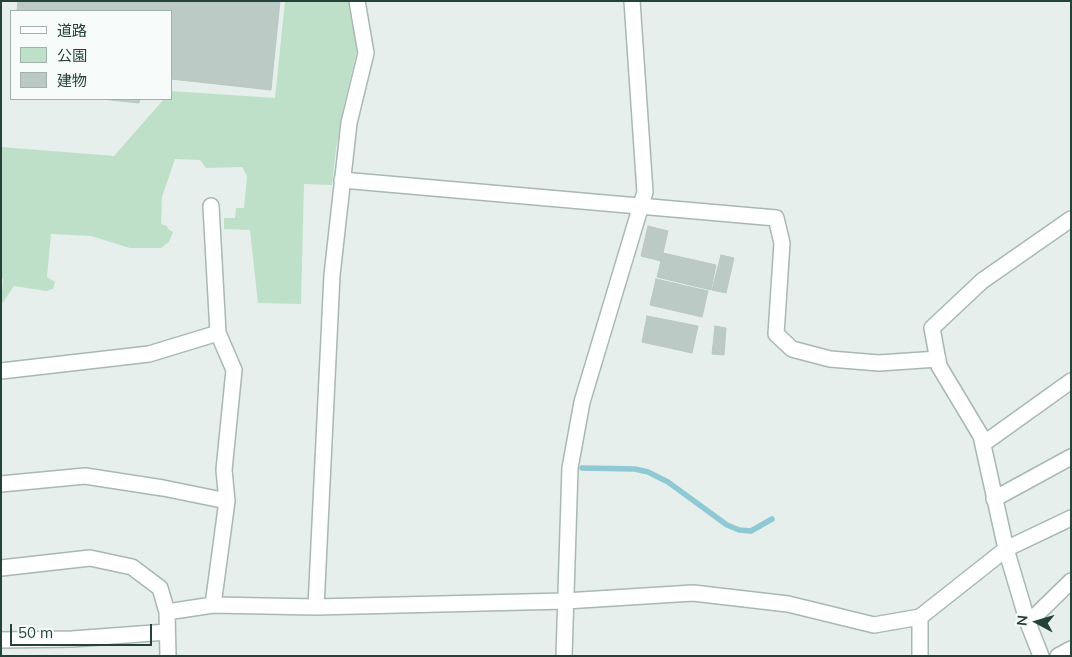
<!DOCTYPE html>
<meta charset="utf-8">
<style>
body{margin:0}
#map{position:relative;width:1072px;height:657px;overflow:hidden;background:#e6efeb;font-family:Mulish,"Noto Sans JP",sans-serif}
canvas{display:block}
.frame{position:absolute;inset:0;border:2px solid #24423a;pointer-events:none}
.legend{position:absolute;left:10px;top:10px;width:162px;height:90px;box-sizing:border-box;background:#f7fbf9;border:1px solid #a3b1ad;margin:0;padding:6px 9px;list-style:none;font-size:15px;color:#24423a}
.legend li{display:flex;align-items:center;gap:10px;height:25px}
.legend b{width:25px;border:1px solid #a3b1ad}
.north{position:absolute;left:1012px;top:597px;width:50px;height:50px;-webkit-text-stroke:4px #f7fbf9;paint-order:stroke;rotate:276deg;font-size:14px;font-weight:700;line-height:20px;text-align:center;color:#24423a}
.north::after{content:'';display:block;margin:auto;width:18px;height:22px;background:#24423a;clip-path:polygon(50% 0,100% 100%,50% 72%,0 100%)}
.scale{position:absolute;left:10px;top:624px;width:142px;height:22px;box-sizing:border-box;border:2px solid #24423a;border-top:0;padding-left:6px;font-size:15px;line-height:18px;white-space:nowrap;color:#24423a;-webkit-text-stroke:4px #f7fbf9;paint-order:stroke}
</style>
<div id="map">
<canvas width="1072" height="657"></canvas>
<div class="frame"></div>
<ul class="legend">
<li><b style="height:6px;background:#fff"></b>道路</li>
<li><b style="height:14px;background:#bfe0c8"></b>公園</li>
<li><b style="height:14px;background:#bbcac4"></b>建物</li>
</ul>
<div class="north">N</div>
<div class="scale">50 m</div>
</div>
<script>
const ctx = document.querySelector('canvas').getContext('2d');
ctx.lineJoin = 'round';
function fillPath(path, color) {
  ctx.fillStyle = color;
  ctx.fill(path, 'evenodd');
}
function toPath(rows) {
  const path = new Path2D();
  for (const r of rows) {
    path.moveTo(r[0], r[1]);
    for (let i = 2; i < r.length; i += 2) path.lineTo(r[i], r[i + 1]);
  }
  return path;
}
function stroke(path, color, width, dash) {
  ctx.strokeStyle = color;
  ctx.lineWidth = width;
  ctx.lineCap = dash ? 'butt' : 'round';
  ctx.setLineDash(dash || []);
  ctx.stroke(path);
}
fillPath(toPath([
 [285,1,350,1,357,33,357,50,344,105,336,149,332,185,304,184,301,304,258,303,250,230,224,229,224,218,235,218,236,208,244,208,247,176,242,167,206,168,200,160,175,159,162,197,161,224,167,226,168,229,173,232,169,242,161,248,130,248,91,236,51,234,47,277,55,282,53,289,46,291,14,286,1,305,3,279,1,277,1,147,114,156,164,99,171,99,171,91,275,98]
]), '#bfe0c8');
stroke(toPath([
 [582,468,635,469,648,472,668,482,727,525,739,530,751,531,772,519]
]), '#8ec9d4', 5.5);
const building = toPath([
 [18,1,280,1,271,90,171,79,171,11,17,11,18,1],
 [101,99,140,99,139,103,101,99],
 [648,226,668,231,661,261,641,256,648,226],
 [663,253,716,265,711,290,657,277,663,253],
 [721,255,734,258,726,293,712,290,721,255],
 [656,279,708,291,702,317,650,305,656,279],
 [647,316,698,326,692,353,642,342,647,316],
 [715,326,726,328,724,355,712,354,715,326]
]);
fillPath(building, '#bbcac4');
stroke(building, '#b8c9c2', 1);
const minor = toPath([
 [342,180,776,218,782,243,776,334,792,349,830,359,879,363,938,359],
 [211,206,218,333],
 [1,371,149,354,218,333,234,370,224,470,227,501,213,605],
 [983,444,1071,381],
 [1,484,85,476,163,488,227,501],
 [994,499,1071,457],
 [1,568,90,558,132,567,160,588,167,612],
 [316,607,332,275,349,123,366,53,357,1],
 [1028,623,1071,581],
 [1,640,72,639,167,632],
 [168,656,167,612,213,605,316,607,565,601,693,593,788,604,874,625,920,617,1006,549,1071,518],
 [564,656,570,468,582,402,645,192,632,1],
 [920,656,920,617],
 [1041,656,1028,623,1006,549,981,436,939,366,932,328,982,281,1071,219],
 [1058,656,1071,649]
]);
stroke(minor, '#a8b8b2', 18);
stroke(minor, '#fff', 15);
</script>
